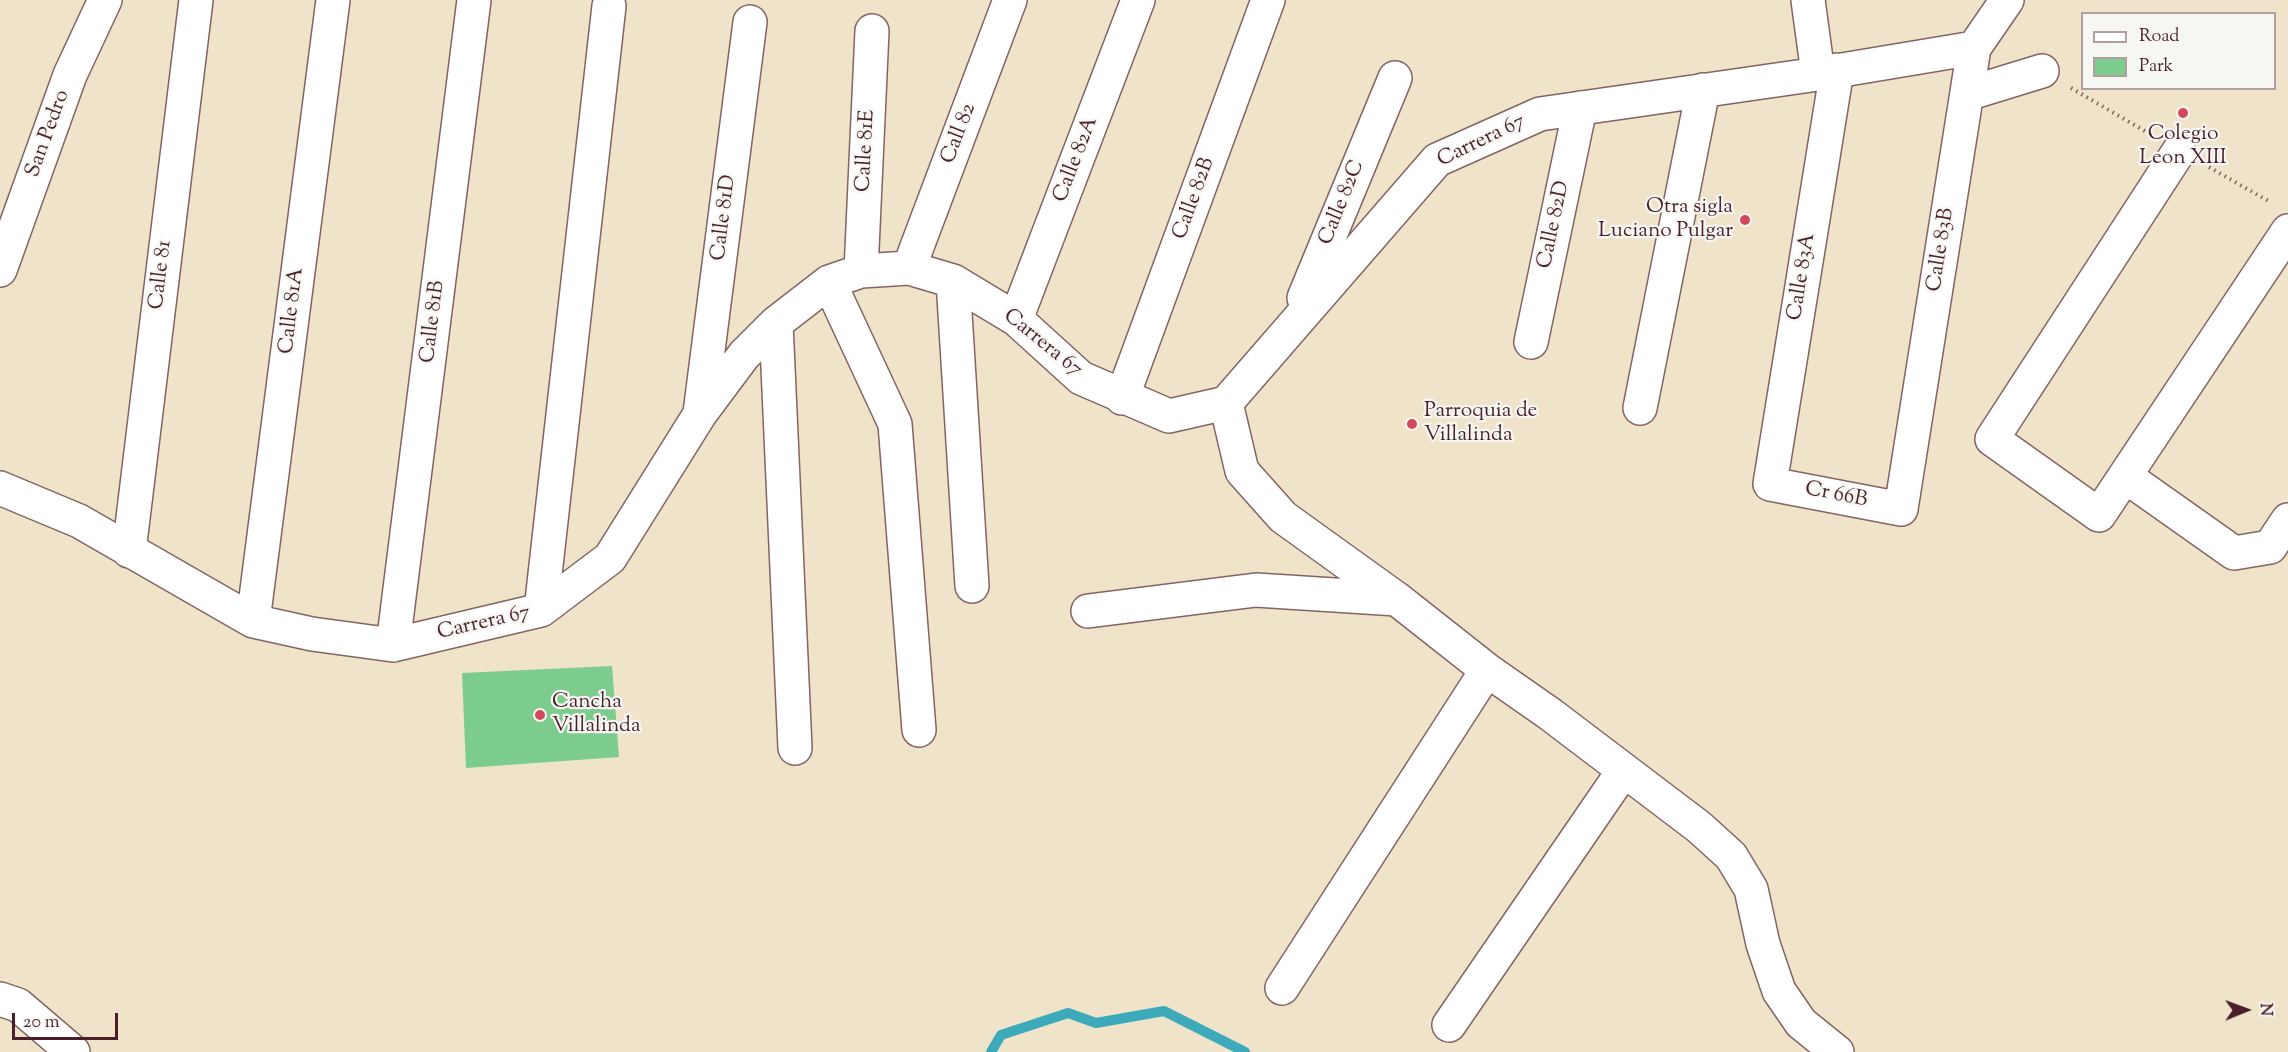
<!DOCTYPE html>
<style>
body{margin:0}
#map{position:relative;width:2288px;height:1052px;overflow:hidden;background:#efe4c9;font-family:"Sorts Mill Goudy",serif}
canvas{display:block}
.legend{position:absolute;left:2081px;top:12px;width:195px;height:78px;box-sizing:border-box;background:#f6f6f2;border:2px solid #b1a0a2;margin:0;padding:8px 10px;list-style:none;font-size:18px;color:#4a1f2b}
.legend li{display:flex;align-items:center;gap:12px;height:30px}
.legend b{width:30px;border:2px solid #b1a0a2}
.north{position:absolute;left:2216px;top:980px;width:60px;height:60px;-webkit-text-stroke:4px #f6f6f2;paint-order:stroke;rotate:89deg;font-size:16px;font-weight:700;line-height:24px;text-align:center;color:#4a1f2b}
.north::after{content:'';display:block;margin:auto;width:21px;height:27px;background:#4a1f2b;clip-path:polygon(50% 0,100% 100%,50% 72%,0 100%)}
.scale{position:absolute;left:12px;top:1013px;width:106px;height:27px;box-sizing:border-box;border:3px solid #4a1f2b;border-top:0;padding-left:8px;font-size:18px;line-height:21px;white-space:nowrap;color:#4a1f2b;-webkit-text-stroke:4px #f6f6f2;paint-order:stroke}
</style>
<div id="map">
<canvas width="2288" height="1052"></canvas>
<ul class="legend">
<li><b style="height:8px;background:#fff"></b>Road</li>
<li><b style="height:16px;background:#7bcc8d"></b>Park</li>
</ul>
<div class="north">N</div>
<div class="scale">20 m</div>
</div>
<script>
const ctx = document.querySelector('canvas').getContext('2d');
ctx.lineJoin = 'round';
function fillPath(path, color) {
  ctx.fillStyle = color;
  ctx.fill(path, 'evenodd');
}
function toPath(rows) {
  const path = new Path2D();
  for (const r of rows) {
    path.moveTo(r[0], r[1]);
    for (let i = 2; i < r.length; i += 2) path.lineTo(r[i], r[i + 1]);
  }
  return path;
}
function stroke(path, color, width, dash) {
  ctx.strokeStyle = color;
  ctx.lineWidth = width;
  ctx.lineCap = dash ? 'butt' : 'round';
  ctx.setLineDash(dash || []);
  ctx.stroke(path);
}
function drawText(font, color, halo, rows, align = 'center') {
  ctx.font = font + ' "Sorts Mill Goudy",serif';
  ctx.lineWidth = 4.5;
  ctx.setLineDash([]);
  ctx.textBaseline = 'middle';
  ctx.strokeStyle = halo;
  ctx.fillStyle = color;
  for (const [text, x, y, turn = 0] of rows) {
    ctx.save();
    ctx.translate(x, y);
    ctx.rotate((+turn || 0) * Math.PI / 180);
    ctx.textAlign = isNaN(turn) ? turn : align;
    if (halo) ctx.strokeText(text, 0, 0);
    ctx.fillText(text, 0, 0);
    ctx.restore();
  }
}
fillPath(toPath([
 [612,666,619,757,466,768,462,673]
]), '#7bcc8d');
stroke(toPath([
 [991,1052,1001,1035,1068,1013,1096,1023,1164,1011,1245,1052]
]), '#3caabb', 10);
const minor = toPath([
 [1808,0,1818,74],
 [1837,70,1770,484,1901,509,1974,48,2007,0],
 [1967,94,2042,71],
 [2179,151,1992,439,2099,515,2288,231],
 [909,268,1010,0],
 [861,271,872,31],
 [953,281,972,586],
 [829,282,895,424,919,730],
 [1304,298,1395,78],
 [1016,319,1138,0],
 [776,323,795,748],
 [1531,342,1580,108],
 [1122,398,1268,0],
 [1226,403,1242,471,1283,517,1397,599,1487,670,1550,714,1699,827,1731,856,1751,889,1763,944,1779,991,1801,1023,1837,1052],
 [1640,408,1703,90],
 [700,413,750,22],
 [2125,476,2234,553,2270,547,2288,520],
 [0,488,79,521,253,621,312,634,393,645,541,610,610,558,700,414,744,355,776,323,829,282,861,271,909,268,953,281,1016,319,1081,378,1169,416,1226,403,1437,160,1540,114,1818,74,1974,48],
 [129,551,196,0],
 [541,610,609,6],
 [1088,611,1256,590,1397,599],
 [253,621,333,0],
 [393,645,474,0],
 [1282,988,1487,670],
 [1449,1025,1624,770]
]);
const major = toPath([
 [0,270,70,75,105,0],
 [0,999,18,1005,73,1052]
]);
stroke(minor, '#846462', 36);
stroke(major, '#846462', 36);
stroke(toPath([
 [2071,88,2150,134],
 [2209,167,2270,202]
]), '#846462', 4, [1.5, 4.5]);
stroke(minor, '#fff', 33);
stroke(major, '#fff', 33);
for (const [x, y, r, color] of [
 [2183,113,6,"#d1495b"],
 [1745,220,6,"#d1495b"],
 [1412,424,6,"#d1495b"],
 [540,715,6,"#d1495b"]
]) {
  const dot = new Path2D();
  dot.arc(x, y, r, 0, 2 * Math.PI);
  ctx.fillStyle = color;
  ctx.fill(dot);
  stroke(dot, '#f6f6f2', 2);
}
drawText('21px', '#4a1f2b', '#f6f6f2', [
 ["San Pedro",49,134,-70],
 ["Call 82",960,134,-69],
 ["Carrera 67",1482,142,-26],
 ["Calle 81E",867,151,-87],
 ["Calle 82A",1077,160,-69],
 ["Calle 82B",1195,199,-70],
 ["Calle 82C",1343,203,-68],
 ["Calle 81D",725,218,-83],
 ["Calle 82D",1555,225,-78],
 ["Calle 83B",1942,250,-81],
 ["Calle 81",162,275,-83],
 ["Calle 83A",1803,277,-81],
 ["Calle 81A",293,311,-83],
 ["Calle 81B",434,322,-83],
 ["Carrera 67",1042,344,39],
 ["Cr 66B",1836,496,11],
 ["Carrera 67",484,624,-13]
]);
drawText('21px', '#4a1f2b', '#f6f6f2', [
 ["Colegio",2183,135,"center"],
 ["Leon XIII",2183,159,"center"],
 ["Otra sigla",1733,208,"right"],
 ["Luciano Pulgar",1733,232,"right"],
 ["Parroquia de",1424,412],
 ["Villalinda",1424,436],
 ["Cancha",552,703],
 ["Villalinda",552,727]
], 'left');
</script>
